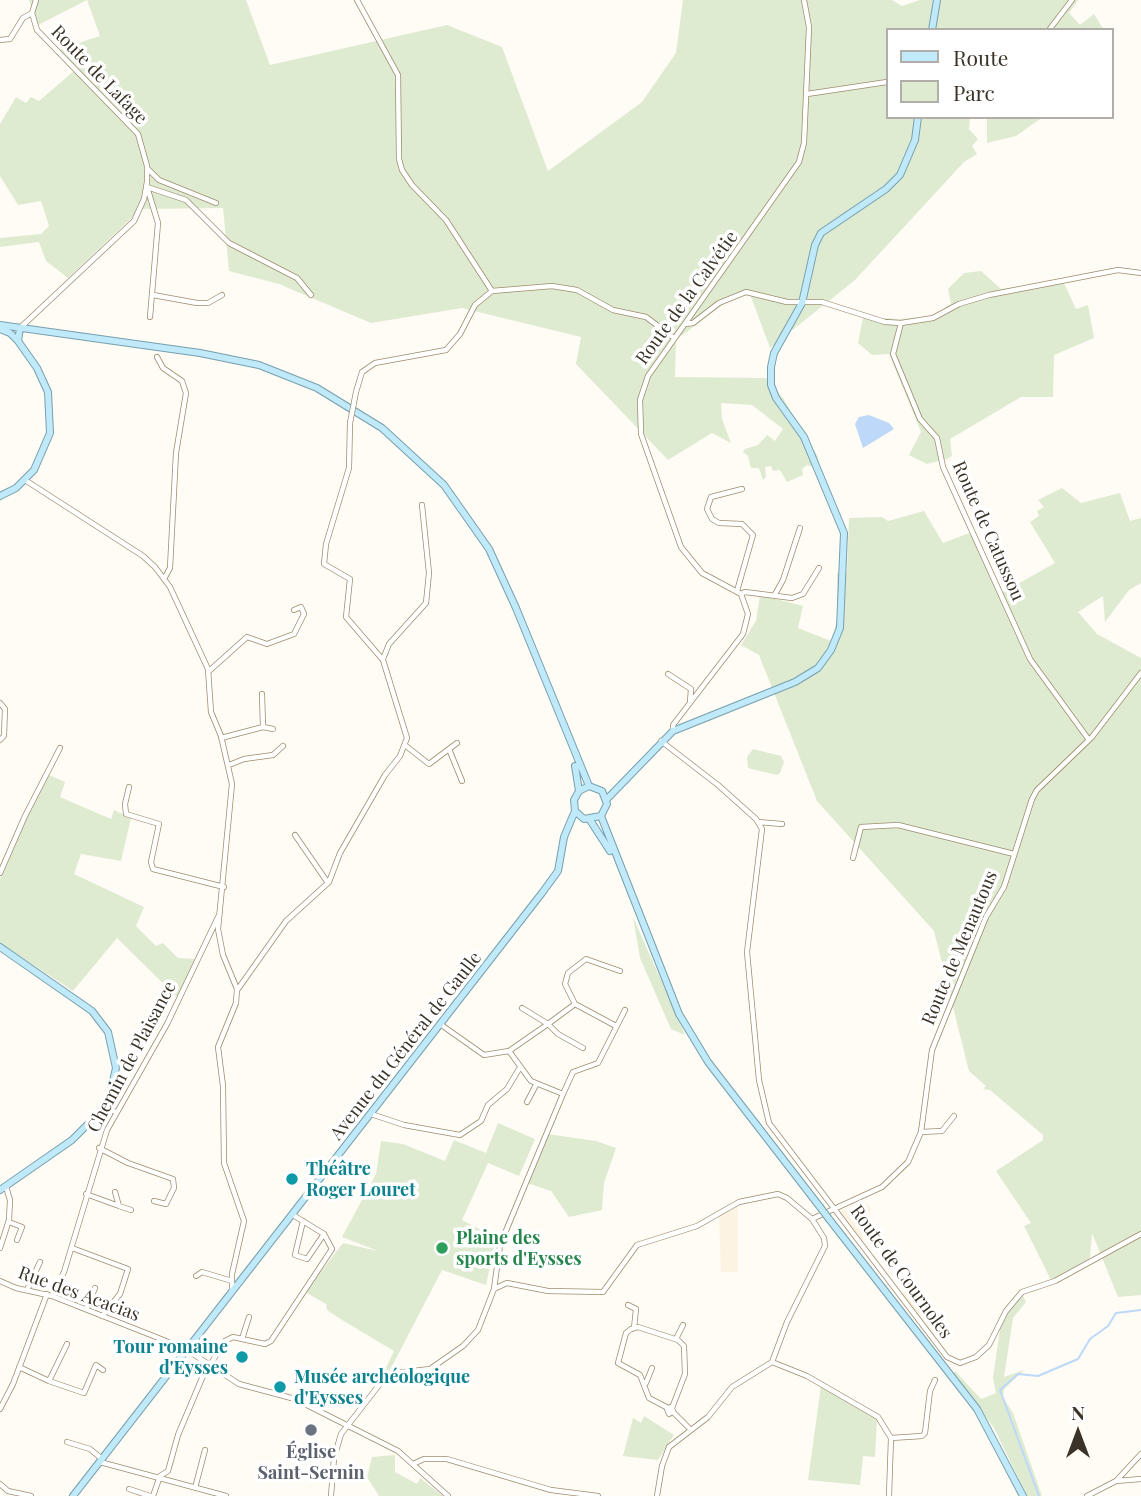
<!DOCTYPE html>
<meta charset="utf-8">
<style>
body{margin:0}
#map{position:relative;width:1141px;height:1496px;overflow:hidden;background:#fffbf5;font-family:"Playfair Display",serif}
canvas{display:block}
.legend{position:absolute;left:886px;top:28px;width:228px;height:91px;box-sizing:border-box;background:#fff;border:2px solid #b1ada9;margin:0;padding:9px 12px;list-style:none;font-size:21px;color:#3b3327}
.legend li{display:flex;align-items:center;gap:14px;height:35px}
.legend b{width:35px;border:2px solid #b1ada9}
.north{position:absolute;left:1043px;top:1398px;width:70px;height:70px;-webkit-text-stroke:5px #fff;paint-order:stroke;rotate:0deg;font-size:19px;font-weight:700;line-height:28px;text-align:center;color:#3b3327}
.north::after{content:'';display:block;margin:auto;width:24px;height:32px;background:#3b3327;clip-path:polygon(50% 0,100% 100%,50% 72%,0 100%)}
</style>
<div id="map">
<canvas width="1141" height="1496"></canvas>
<ul class="legend">
<li><b style="height:9px;background:#c0e9f9"></b>Route</li>
<li><b style="height:19px;background:#deebd1"></b>Parc</li>
</ul>
<div class="north">N</div>
</div>
<script>
const ctx = document.querySelector('canvas').getContext('2d');
ctx.lineJoin = 'round';
function fillPath(path, color) {
  ctx.fillStyle = color;
  ctx.fill(path, 'evenodd');
}
function toPath(rows) {
  const path = new Path2D();
  for (const r of rows) {
    path.moveTo(r[0], r[1]);
    for (let i = 2; i < r.length; i += 2) path.lineTo(r[i], r[i + 1]);
  }
  return path;
}
function stroke(path, color, width, dash) {
  ctx.strokeStyle = color;
  ctx.lineWidth = width;
  ctx.lineCap = dash ? 'butt' : 'round';
  ctx.setLineDash(dash || []);
  ctx.stroke(path);
}
function drawText(font, color, halo, rows, align = 'center') {
  ctx.font = font + ' "Playfair Display",serif';
  ctx.lineWidth = 7;
  ctx.setLineDash([]);
  ctx.textBaseline = 'middle';
  ctx.strokeStyle = halo;
  ctx.fillStyle = color;
  for (const [text, x, y, turn = 0] of rows) {
    ctx.save();
    ctx.translate(x, y);
    ctx.rotate((+turn || 0) * Math.PI / 180);
    ctx.textAlign = isNaN(turn) ? turn : align;
    if (halo) ctx.strokeText(text, 0, 0);
    ctx.fillText(text, 0, 0);
    ctx.restore();
  }
}
fillPath(toPath([
 [862,1201,871,1207,862,1243,841,1212],
 [738,1206,738,1272,721,1272,719,1216],
 [920,1287,936,1340,899,1294]
]), '#fcf3e3');
fillPath(toPath([
 [29,0,246,0,270,65,447,25,502,47,548,171,642,102,676,53,683,0,892,0,902,6,920,0,1078,0,1069,13,1080,25,1094,14,1104,30,887,30,887,117,970,117,969,129,978,139,972,146,977,154,964,162,855,280,770,348,750,294,729,300,676,340,675,377,766,378,783,398,818,457,814,467,807,465,802,469,803,475,787,482,780,470,773,471,771,466,765,467,766,477,763,480,759,468,751,468,748,456,743,452,745,449,758,445,767,435,775,441,783,429,752,405,721,403,722,419,731,443,712,433,668,460,576,364,581,337,462,308,371,323,279,284,229,271,223,208,141,209,68,278,46,261,39,242,0,247,0,238,41,234,49,226,41,201,18,205,0,176,0,124,16,97,26,103,31,97,39,101,74,71,60,49,100,36,87,0,38,25],
 [987,117,1043,117,1016,136,987,143],
 [981,271,1001,289,1063,281,1076,309,1088,305,1094,338,1054,355,1053,397,1021,397,950,439,952,456,947,459,927,464,909,455,921,432,889,354,872,355,858,343,863,317,900,319,932,316,951,304,948,289,964,273],
 [1062,488,1081,503,1120,493,1130,521,1141,518,1141,583,1129,590,1105,622,1103,596,1078,612,1097,634,1141,658,1141,1295,1118,1297,1092,1233,1090,1258,1051,1280,1024,1226,1031,1223,996,1171,1043,1140,1043,1135,990,1090,983,1089,986,1086,969,1071,934,931,817,801,759,655,741,645,756,621,760,595,803,606,798,628,831,641,837,620,837,573,847,572,849,518,882,517,888,521,924,511,943,543,972,532,998,595,1055,563,1030,522,1039,516,1037,511,1044,507,1038,500],
 [753,749,781,756,784,762,780,773,777,775,748,768,747,757],
 [49,775,65,782,60,797,111,819,114,810,131,818,121,861,81,854,74,874,144,907,136,926,156,946,163,943,178,958,196,959,178,998,117,938,73,991,0,943,0,879,28,813],
 [633,917,685,1035,671,1029,640,958],
 [498,1123,535,1139,519,1176,488,1163,462,1220,496,1238,486,1285,442,1270,389,1372,385,1370,394,1351,342,1320,327,1310,326,1304,305,1292,343,1243,378,1251,342,1237,376,1174,381,1141,403,1144,445,1161,454,1140,486,1153],
 [547,1134,596,1141,616,1148,604,1183,602,1210,569,1217,551,1191,527,1183],
 [1023,1296,1026,1302,1013,1318,1004,1377,1024,1370,1004,1389,1003,1397,1013,1413,1042,1496,1027,1496,994,1428,953,1373,955,1371,981,1399,996,1393,993,1378,1000,1329,1007,1310],
 [821,1386,877,1419,875,1457,863,1456,860,1485,808,1480],
 [644,1416,674,1435,658,1460,623,1456,633,1418,641,1423],
 [395,1455,395,1472,417,1484,420,1478,443,1496,379,1496,367,1477,372,1457]
]), '#deebd1');
fillPath(toPath([
 [869,415,889,423,894,429,863,448,855,424,859,417]
]), '#bdd8f8');
stroke(toPath([
 [1039,1496,1000,1390,1018,1374,1038,1376,1078,1359,1090,1339,1108,1326,1116,1313,1141,1310]
]), '#bdd8f8', 2);
const minor = toPath([
 [357,0,398,75,399,159,402,170,412,185,446,220,492,291],
 [1049,30,1072,0],
 [0,40,10,39,23,18,32,13],
 [807,94,887,82],
 [147,168,159,180,216,203],
 [147,187,186,200,229,243,297,278,311,295],
 [147,187,158,223,150,317],
 [153,295,197,303,208,303,222,295],
 [901,323,893,354,920,419,937,438,943,467,1030,659,1089,740],
 [685,324,693,323,719,303,746,292,787,302,822,302,885,322,901,323,933,318,959,304,989,295,1118,270,1141,273],
 [20,328,134,221,144,199,147,182,147,166,138,134,37,30,32,13,36,0],
 [157,357,163,368,182,381,186,393,176,453,170,568,164,579],
 [356,392,362,372,375,363,446,350,460,334,475,305,492,291,552,286,577,290,613,310,646,317,674,338],
 [25,480,143,556,155,567,170,587,208,669,211,712,221,736,232,784,218,929,223,955,237,989,236,1003,218,1047,223,1086,224,1163,244,1221,232,1274,232,1292],
 [737,591,753,535,742,524,719,523,712,519,707,509,711,497,742,489],
 [741,594,745,592,792,598,803,594,819,568],
 [774,596,783,580,800,528],
 [383,659,389,644,426,603,429,573,422,505],
 [208,672,247,637,267,644,294,634,304,614,301,607,294,610],
 [668,674,691,689,690,702],
 [262,694,263,727],
 [0,703,5,709,4,736,0,740],
 [673,731,673,725,743,634,748,614,741,594,702,573,681,547,641,434,640,400,648,376,799,162,804,143,809,27,804,0],
 [221,738,263,727,273,729],
 [661,741,718,785,756,819,762,829,747,952,759,1080,769,1123,947,1357,960,1363,976,1357,989,1345,1006,1311,1022,1292,1055,1281,1141,1234],
 [406,746,429,764,457,743],
 [449,749,462,781],
 [229,765,244,759,273,755,283,746],
 [129,787,125,804,126,814,159,824,151,862,153,869,224,887],
 [758,822,782,824],
 [295,835,328,883],
 [853,858,861,827,898,825,1014,854],
 [0,873,25,816,60,748],
 [238,989,286,921,329,882,340,853,385,775,400,756,407,738,383,660,346,617,350,579,324,564,326,544,349,468,350,423],
 [522,1008,548,1024,575,1004],
 [440,1024,484,1055,509,1051,548,1024,558,1034,583,1048],
 [616,1026,575,1004,565,984,568,973,586,959,620,971],
 [509,1051,531,1081,563,1094],
 [527,1102,536,1085],
 [103,1107,116,1112],
 [371,1114,404,1125,460,1135,481,1121,488,1105,507,1089,519,1069],
 [921,1132,942,1131,954,1116],
 [99,1148,128,1163,173,1179,174,1188,166,1204,154,1201],
 [86,1194,119,1206,115,1192],
 [119,1206,131,1210],
 [812,1219,882,1187,908,1162,921,1132,932,1050,986,917,1004,887,1032,799,1037,790,1092,737,1141,673],
 [303,1221,295,1255,307,1259,324,1234],
 [9,1222,22,1227,17,1240],
 [0,1248,9,1220,10,1200,6,1187],
 [72,1248,128,1269,120,1294,102,1316],
 [196,1276,202,1272,232,1281],
 [0,1281,16,1288,52,1296,161,1339,187,1350,239,1384,295,1399,398,1451,448,1496],
 [494,1289,507,1283,548,1291,603,1292,637,1245,697,1226,739,1202,778,1194,787,1198,812,1219,824,1238,825,1246,787,1322,772,1362],
 [27,1290,40,1262],
 [52,1296,64,1272,107,1130,167,1024,218,917],
 [628,1305,636,1309,634,1328],
 [86,1309,95,1288],
 [242,1339,249,1317],
 [676,1339,683,1325],
 [210,1365,225,1341,233,1337,265,1344,271,1341,332,1249,324,1234,293,1215],
 [19,1367,49,1381,67,1344],
 [49,1381,84,1393,96,1365,103,1370],
 [646,1383,652,1368],
 [671,1407,673,1411,669,1414,667,1409,671,1407],
 [668,1408,649,1398,640,1375,618,1363,626,1333,631,1329,638,1327,678,1340,684,1346,685,1374,672,1408],
 [0,1409,13,1384,47,1294],
 [673,1412,690,1429],
 [891,1438,922,1436,925,1433,930,1391,935,1380],
 [67,1442,90,1449,102,1459],
 [100,1462,226,1496],
 [413,1464,424,1459,447,1459,551,1490,598,1496],
 [1116,1481,1141,1479],
 [0,1484,8,1491,31,1496],
 [195,1488,205,1450],
 [129,1489,150,1496],
 [153,1496,160,1476,168,1471,178,1435,208,1364],
 [331,1496,334,1458,341,1434,383,1380,396,1373,430,1369,463,1346,478,1330,494,1289,500,1245,563,1094,573,1072,598,1063,625,1010],
 [657,1496,662,1466,669,1447,708,1417,732,1387,772,1362,807,1376,878,1417,891,1438,889,1496],
 [1087,1496,1116,1481,1141,1454]
]);
const major = toPath([
 [932,30,937,0],
 [0,325,200,353,259,365,317,388,382,428,444,485,489,549,516,608,589,786],
 [0,329,10,333,18,341],
 [0,496,16,488,34,470,50,433,48,392,37,368,18,341,20,328],
 [575,766,579,791,574,800,575,811,584,819,601,816,607,804,602,791,589,786,579,791],
 [607,799,673,731,795,682,818,668,831,650,840,628,844,533,804,437,776,398,771,385,771,367,774,353,802,303,815,245,821,233,886,189,900,175,915,140,918,117],
 [601,816,679,1014,708,1062,820,1207],
 [590,820,610,851],
 [0,947,92,1011,108,1032,116,1068,110,1094,100,1112,72,1140,0,1190],
 [829,1219,977,1409,1023,1496],
 [73,1496,542,893,558,871,564,837,575,811]
]);
stroke(minor, '#9d8c6d', 6);
stroke(major, '#76a0ad', 8);
stroke(minor, '#fff', 4.5);
stroke(major, '#c0e9f9', 6);
const minorBridge = toPath([
 [350,423,356,392]
]);
const majorBridge = toPath([
 [820,1207,829,1219]
]);
stroke(minorBridge, '#9d8c6d', 6, []);
stroke(majorBridge, '#76a0ad', 8, []);
stroke(minorBridge, '#fff', 4.5);
stroke(majorBridge, '#c0e9f9', 6);
for (const [x, y, r, color] of [
 [292,1179,7,"#0f9aa8"],
 [442,1248,7,"#2e9e5b"],
 [242,1357,7,"#0f9aa8"],
 [280,1387,7,"#0f9aa8"],
 [311,1430,7,"#6b7280"]
]) {
  const dot = new Path2D();
  dot.arc(x, y, r, 0, 2 * Math.PI);
  ctx.fillStyle = color;
  ctx.fill(dot);
  stroke(dot, '#fff', 2.5);
}
drawText('18px', '#3b3327', '#fff', [
 ["Route de Lafage",99,75,46],
 ["Route de la Calvétie",687,298,-54],
 ["Route de Catussou",988,531,66],
 ["Route de Menautous",960,948,-67],
 ["Avenue du Général de Gaulle",406,1046,-52],
 ["Chemin de Plaisance",132,1057,-62],
 ["Route de Cournoles",901,1272,54],
 ["Rue des Acacias",79,1294,20]
]);
drawText('bold 18px', '#0d838f', '#fff', [
 ["Théâtre",306,1169],
 ["Roger Louret",306,1190],
 ["Tour romaine",228,1347,"right"],
 ["d'Eysses",228,1368,"right"],
 ["Musée archéologique",294,1377],
 ["d'Eysses",294,1398]
], 'left');
drawText('bold 18px', '#27864d', '#fff', [
 ["Plaine des",456,1238],
 ["sports d'Eysses",456,1259]
], 'left');
drawText('bold 18px', '#5b616d', '#fff', [
 ["Église",311,1452],
 ["Saint-Sernin",311,1473]
]);
</script>
